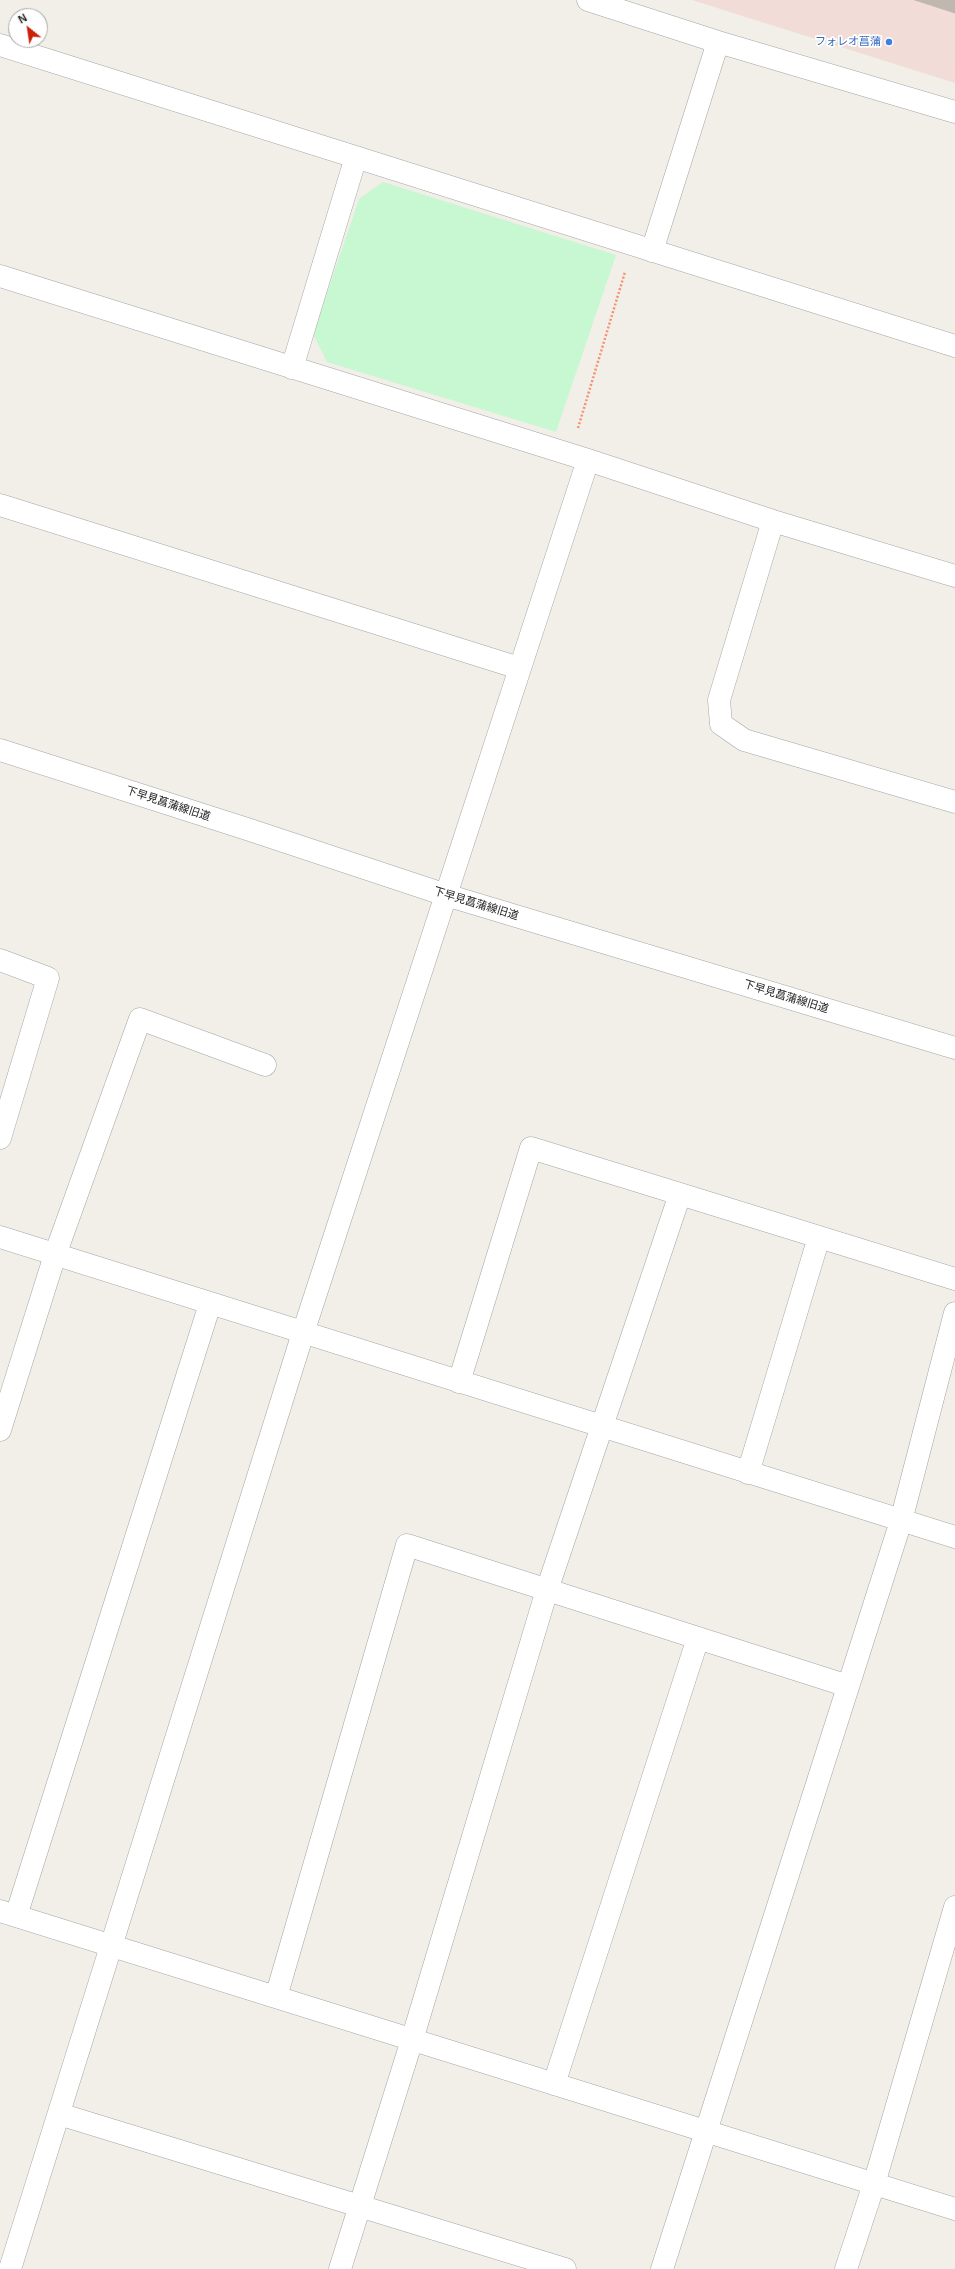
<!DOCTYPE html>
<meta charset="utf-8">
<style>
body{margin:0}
#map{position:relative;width:955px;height:2269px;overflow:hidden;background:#f1efe8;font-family:Arial,sans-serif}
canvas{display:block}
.north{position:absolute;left:8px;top:8px;width:40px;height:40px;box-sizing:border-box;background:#fff;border:1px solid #a6a6a6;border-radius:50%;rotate:330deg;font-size:11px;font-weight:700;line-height:16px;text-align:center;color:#212121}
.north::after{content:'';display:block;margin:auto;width:14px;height:18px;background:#cb1f07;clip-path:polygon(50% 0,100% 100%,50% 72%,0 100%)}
</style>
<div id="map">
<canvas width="955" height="2269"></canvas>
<div class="north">N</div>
</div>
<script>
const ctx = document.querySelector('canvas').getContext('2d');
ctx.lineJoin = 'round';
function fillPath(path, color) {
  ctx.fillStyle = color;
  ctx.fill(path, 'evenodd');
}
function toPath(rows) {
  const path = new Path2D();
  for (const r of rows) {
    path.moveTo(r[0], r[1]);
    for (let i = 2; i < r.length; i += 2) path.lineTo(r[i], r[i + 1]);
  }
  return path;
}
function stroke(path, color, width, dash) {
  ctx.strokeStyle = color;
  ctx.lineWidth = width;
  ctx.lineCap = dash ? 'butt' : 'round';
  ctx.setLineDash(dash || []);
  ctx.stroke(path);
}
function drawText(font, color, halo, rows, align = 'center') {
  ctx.font = font + ' Arial,"Noto Sans JP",sans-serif';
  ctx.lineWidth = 3.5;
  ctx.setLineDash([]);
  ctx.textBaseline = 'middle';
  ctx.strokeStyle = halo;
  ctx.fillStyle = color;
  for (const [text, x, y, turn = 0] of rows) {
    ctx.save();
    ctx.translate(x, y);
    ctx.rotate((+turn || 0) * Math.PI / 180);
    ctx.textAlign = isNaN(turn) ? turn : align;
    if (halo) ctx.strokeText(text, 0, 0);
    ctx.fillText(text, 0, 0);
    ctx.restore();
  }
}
fillPath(toPath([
 [692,0,955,0,955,83]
]), '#f1dcd8');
fillPath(toPath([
 [383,182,616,255,556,432,327,362,313,334,359,199]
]), '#c7f8d1');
const building = toPath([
 [915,0,955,0,955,13,915,0]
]);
fillPath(building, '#beb8b1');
stroke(building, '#c2b8aa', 1);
const minor = toPath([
 [588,0,718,42,955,112],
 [0,45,955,346],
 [652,251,718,42],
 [0,276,588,460,773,521,955,576],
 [292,368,356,157],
 [0,505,519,668],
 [773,521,719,700,721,724,744,740,955,802],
 [0,750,247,829,446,895,955,1048],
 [0,960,48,978,0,1138],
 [0,1237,955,1537],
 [459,1382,531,1148,955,1279],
 [0,1430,55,1255,140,1019,265,1065],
 [748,1473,819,1237],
 [0,1911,955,2209],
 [16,1916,210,1304],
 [276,1997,407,1545,848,1686],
 [554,2084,698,1638],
 [59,2114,565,2269],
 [10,2269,303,1333,588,460],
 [340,2269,412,2040,547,1590,680,1194],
 [662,2269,901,1521,955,1313],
 [846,2269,874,2184,955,1907]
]);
stroke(minor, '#a5a5a5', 23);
stroke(toPath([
 [578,428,625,272]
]), '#f69174', 2.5, [2, 2]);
stroke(minor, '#fff', 22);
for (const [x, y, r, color] of [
 [889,42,4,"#3f7fe0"]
]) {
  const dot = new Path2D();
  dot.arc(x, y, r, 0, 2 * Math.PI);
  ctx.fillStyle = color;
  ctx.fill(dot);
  stroke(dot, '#fff', 1.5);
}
drawText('11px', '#366cbe', '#fff', [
 ["フォレオ菖蒲",881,42]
], 'right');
drawText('11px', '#212121', '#fff', [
 ["下早見菖蒲線旧道",168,804,18],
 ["下早見菖蒲線旧道",476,904,17],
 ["下早見菖蒲線旧道",786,997,17]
]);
</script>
